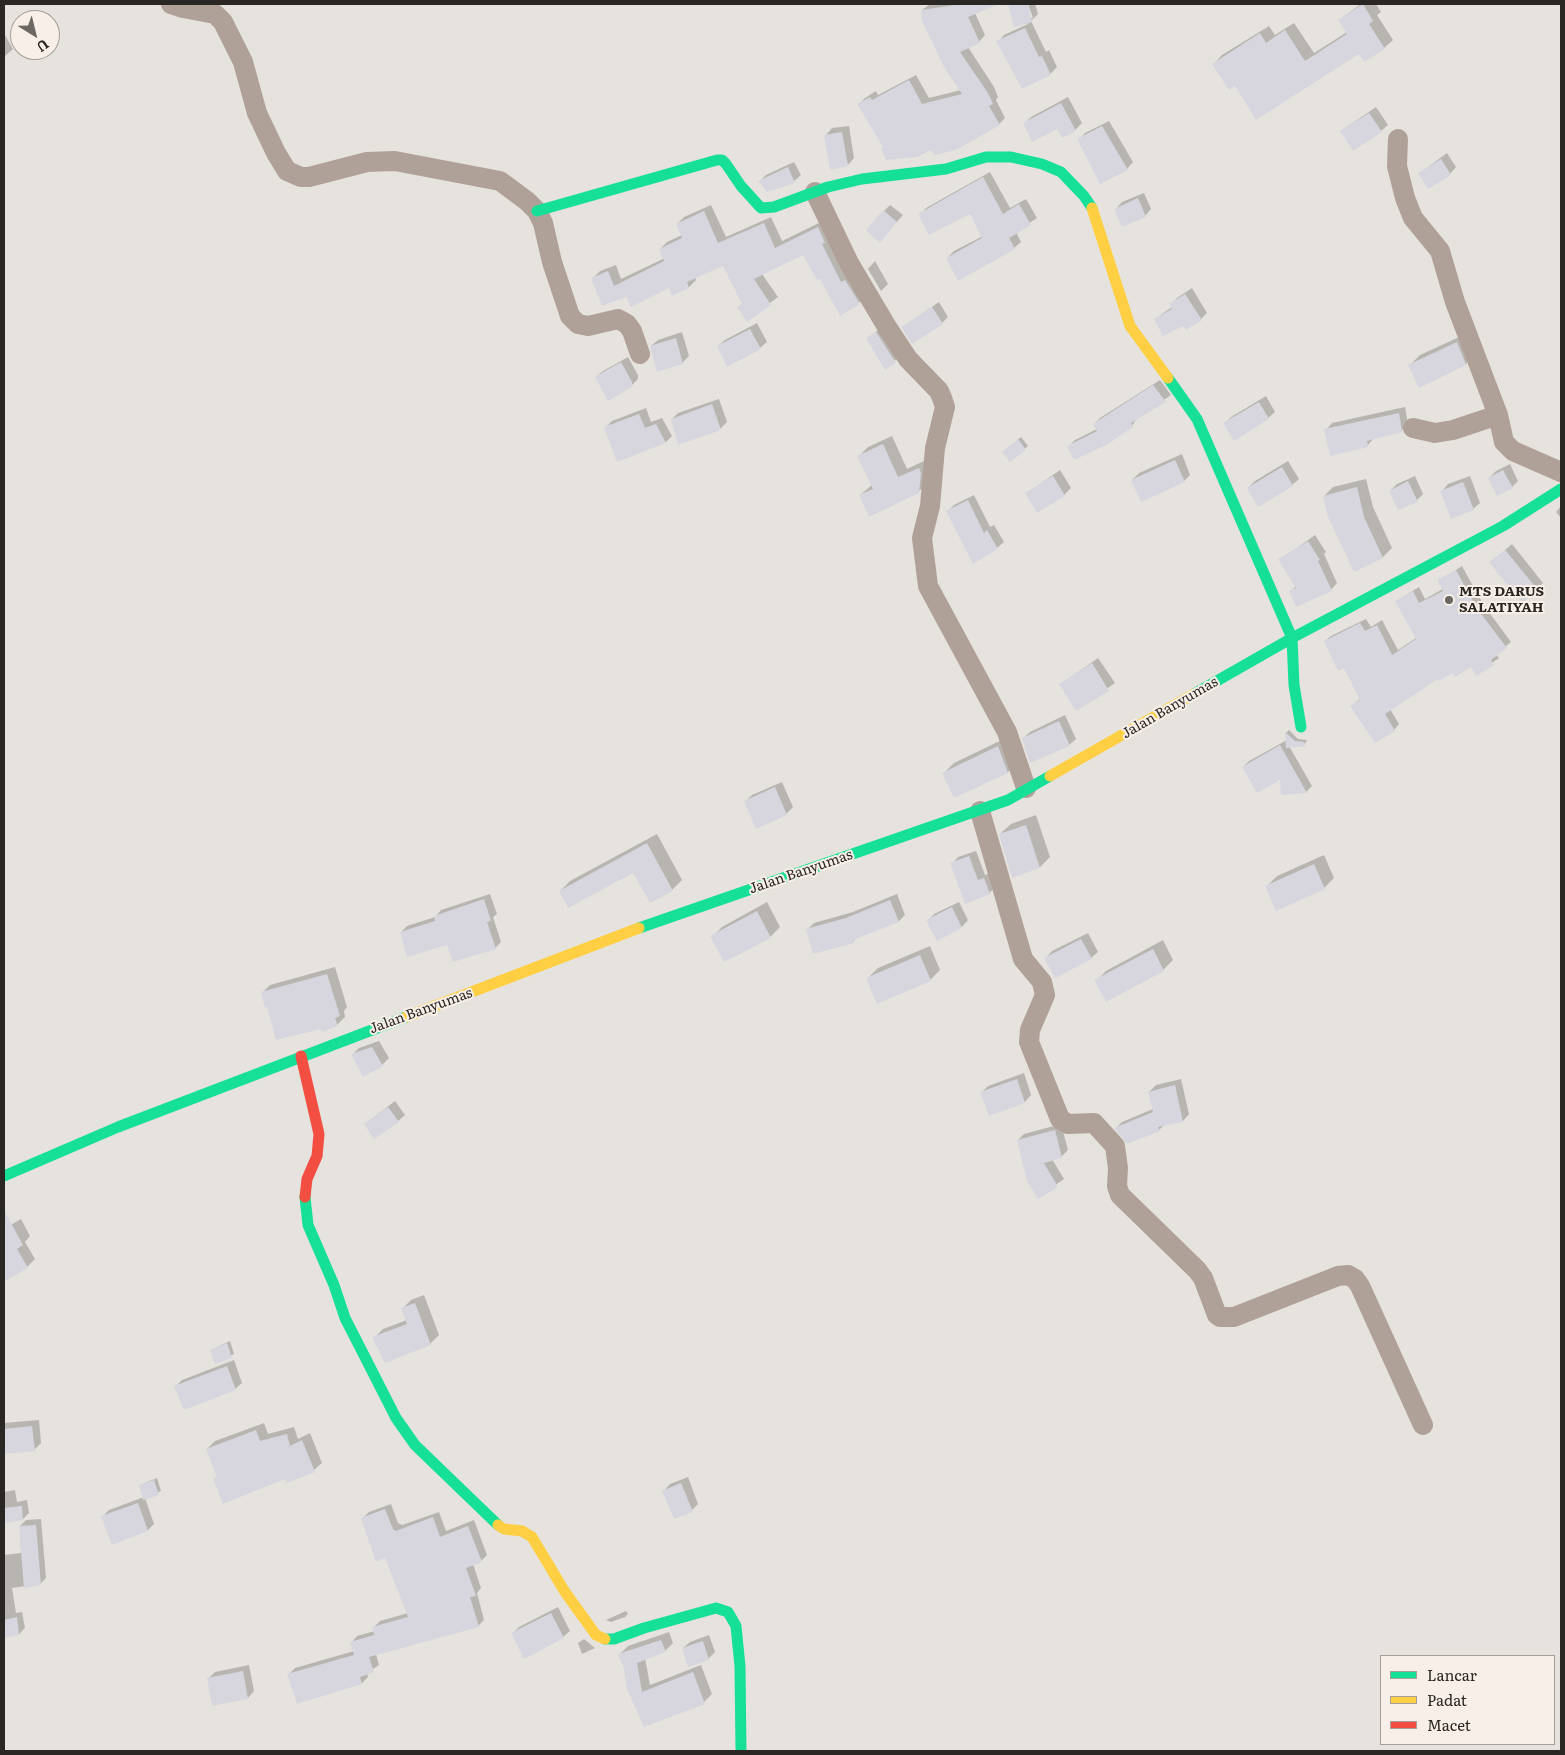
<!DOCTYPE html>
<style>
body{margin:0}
#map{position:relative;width:1565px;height:1755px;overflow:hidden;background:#e6e3de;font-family:Literata,serif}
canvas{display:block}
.frame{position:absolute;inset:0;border:5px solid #292623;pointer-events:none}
.legend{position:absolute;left:1380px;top:1655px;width:175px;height:90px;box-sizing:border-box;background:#f8f0e8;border:1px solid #a59f99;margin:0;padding:6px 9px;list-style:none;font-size:15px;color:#292623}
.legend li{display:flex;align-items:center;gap:10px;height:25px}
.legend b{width:25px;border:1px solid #a59f99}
.north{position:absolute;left:10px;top:10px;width:50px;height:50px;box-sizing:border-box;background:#f8f0e8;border:1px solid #a59f99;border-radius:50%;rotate:144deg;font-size:14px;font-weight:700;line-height:20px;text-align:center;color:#292623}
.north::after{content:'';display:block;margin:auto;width:18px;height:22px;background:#6b6864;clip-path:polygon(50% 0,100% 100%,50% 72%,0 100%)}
</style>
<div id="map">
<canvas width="1565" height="1755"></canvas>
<div class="frame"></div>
<ul class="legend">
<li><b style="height:6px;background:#16e098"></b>Lancar</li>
<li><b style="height:6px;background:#ffcf43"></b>Padat</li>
<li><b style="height:6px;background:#f24e42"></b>Macet</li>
</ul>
<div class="north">U</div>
</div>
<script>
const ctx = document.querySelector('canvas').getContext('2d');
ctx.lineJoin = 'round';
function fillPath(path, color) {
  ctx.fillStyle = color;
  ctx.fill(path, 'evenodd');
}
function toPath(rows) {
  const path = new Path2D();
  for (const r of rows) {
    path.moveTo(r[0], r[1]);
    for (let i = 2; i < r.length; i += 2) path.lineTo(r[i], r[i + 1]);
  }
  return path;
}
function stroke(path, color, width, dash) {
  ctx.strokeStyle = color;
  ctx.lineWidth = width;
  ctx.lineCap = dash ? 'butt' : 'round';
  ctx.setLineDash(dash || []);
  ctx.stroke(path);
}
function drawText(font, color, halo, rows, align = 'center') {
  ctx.font = font + ' Literata,serif';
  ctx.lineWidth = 4;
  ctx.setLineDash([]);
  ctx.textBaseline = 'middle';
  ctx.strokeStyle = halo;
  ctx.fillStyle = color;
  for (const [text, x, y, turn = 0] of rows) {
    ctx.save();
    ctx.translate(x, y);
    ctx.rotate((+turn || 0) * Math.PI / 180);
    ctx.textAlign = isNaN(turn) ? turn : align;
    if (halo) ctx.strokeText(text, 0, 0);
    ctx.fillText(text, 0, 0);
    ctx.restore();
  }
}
fillPath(toPath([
 [930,4,997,4,975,13,985,35,979,42,968,47,994,87,998,97,996,100,1005,118,999,124,932,149,884,147,859,104,865,98,876,91,878,95,916,75,929,98,961,90,922,10],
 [1009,4,1025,4,1030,18,1033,18,1028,4,1035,4,1038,14,1031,21,1046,52,1049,50,1057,67,1050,74,1022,87,998,42,1004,35,1030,23,1014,25],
 [1361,4,1376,4,1381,12,1377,15,1393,40,1384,48,1235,84,1214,64,1222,55,1269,26,1275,35,1294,23,1314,53,1347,32,1339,20],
 [4,33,13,49,4,57],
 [1068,97,1082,123,1075,130,1024,124,1031,117],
 [1376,107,1388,125,1381,131,1341,131],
 [1109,121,1133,162,1127,169,1079,140,1085,133],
 [849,126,854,158,848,165,826,135,832,128],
 [1447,153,1456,167,1450,174,1420,173],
 [794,162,801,175,794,181,760,181,766,175],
 [990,172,1010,208,1026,199,1037,218,1016,232,1021,242,1014,248,947,258,954,251,983,236,970,213,920,215,926,208],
 [1144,193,1151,209,1145,216,1116,209,1122,202],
 [711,205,726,237,771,217,782,241,825,220,866,296,859,303,820,277,803,253,762,274,778,297,747,320,739,307,743,303,723,264,695,277,696,280,689,287,669,287,627,295,592,279,600,271,616,265,621,279,665,258,660,249,667,242,682,235,677,224,684,217],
 [890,205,903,215,880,241,884,211],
 [875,261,888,284,881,291,868,269],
 [1192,288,1207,313,1201,319,1184,324,1155,319,1172,307,1171,304,1177,298],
 [939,302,948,317,942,323,903,327],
 [757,323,767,342,760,348,718,346,725,340],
 [883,326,902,355,885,368,867,339],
 [682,332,689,356,682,363,651,346,658,340],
 [1468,333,1476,354,1466,364,1410,365,1420,355],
 [628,357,638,375,638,379,631,386,596,377,603,371],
 [1160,380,1171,395,1137,418,1132,426,1069,446,1075,440,1097,429,1094,424,1100,418],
 [1266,396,1275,412,1268,418,1225,423,1231,417],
 [719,399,727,422,720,429,672,419,678,413],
 [1405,407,1408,424,1401,431,1374,438,1367,446,1326,430,1332,423],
 [646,408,651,422,662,418,672,436,666,442,605,428,612,421],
 [892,436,907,469,928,459,928,483,918,492,860,495,872,485,859,456,868,447],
 [1021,437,1028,446,1010,461,1006,449],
 [1182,454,1190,475,1184,481,1132,480,1139,473],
 [1288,461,1299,479,1292,485,1248,488,1255,481],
 [1510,464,1518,481,1512,487,1489,478,1496,471],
 [1060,470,1071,488,1064,495,1026,494],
 [1415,476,1423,494,1417,500,1390,491,1397,484],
 [1470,476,1480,503,1473,509,1442,491,1448,484],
 [1366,479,1373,507,1392,548,1383,557,1354,570,1324,496,1333,487],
 [974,495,990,527,994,525,1004,542,997,548,948,511,954,505],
 [1561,506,1561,518,1556,512],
 [1315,535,1326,552,1324,554,1337,583,1331,590,1290,592,1296,586,1280,560],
 [1512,544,1543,583,1537,589,1491,562],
 [1462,566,1483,604,1511,642,1496,654,1499,658,1477,674,1471,665,1438,678,1390,709,1399,724,1394,730,1352,706,1361,698,1345,666,1325,641,1331,636,1366,619,1371,627,1382,620,1398,650,1416,638,1396,601,1419,587,1425,599,1443,589,1439,581],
 [1098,658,1115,683,1076,710,1061,684],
 [1065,715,1076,739,1069,745,1023,738,1030,732],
 [1289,730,1298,739,1307,740,1304,745,1289,746,1312,786,1306,792,1282,794,1281,778,1243,767,1249,761,1287,740,1286,733],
 [1008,737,1018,761,1008,772,955,796,944,773,954,763],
 [782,782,793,807,786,814,746,801,752,795],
 [1036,815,1050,857,1040,867,1013,876,1000,834,1011,824],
 [657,834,682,880,672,890,651,902,634,871,560,891,570,881],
 [976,851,985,875,990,873,996,887,989,893,952,864,958,857],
 [1324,855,1334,878,1324,888,1267,886,1277,876],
 [490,894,497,914,493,917,501,942,495,948,401,932,407,926,435,917,441,910],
 [897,894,905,915,899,921,857,938,853,941,808,929,814,923,853,912],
 [767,902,780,927,770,937,712,937,722,927],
 [959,902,968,920,962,927,937,939,928,921,934,914],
 [1088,933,1098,952,1091,958,1046,958,1052,951],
 [1163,940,1173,960,1163,970,1096,981,1106,971],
 [930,946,940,970,930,980,868,978,878,968],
 [335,967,347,1007,344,1011,345,1017,337,1025,322,1027,268,1006,262,993,270,985],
 [379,1041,389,1058,382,1065,352,1055,359,1048],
 [1024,1073,1031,1095,1025,1102,982,1092,988,1086],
 [1181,1079,1189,1114,1183,1121,1165,1124,1159,1130,1116,1128,1122,1122,1153,1109,1149,1092,1156,1085],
 [395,1101,405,1115,398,1121,365,1124],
 [1061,1124,1068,1150,1061,1157,1052,1159,1064,1179,1038,1197,1018,1140,1024,1134],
 [21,1219,30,1236,25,1242,35,1259,27,1267,4,1281,4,1229],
 [424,1295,439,1335,430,1344,374,1338,383,1329,407,1320,402,1309,411,1300],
 [230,1341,234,1354,216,1363,211,1350],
 [234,1360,242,1383,235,1389,176,1386,182,1380],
 [39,1420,41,1443,34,1450,4,1453,4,1423],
 [264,1423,268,1434,294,1427,298,1439,310,1433,322,1463,314,1470,286,1478,214,1479,217,1476,207,1449,215,1441],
 [688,1477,698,1504,692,1510,664,1491,670,1484],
 [157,1478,161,1491,145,1498,154,1524,148,1530,103,1516,109,1510,144,1497,140,1485],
 [15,1490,17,1502,27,1500,29,1513,23,1519,4,1522,4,1492],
 [391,1504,398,1523,402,1525,439,1512,446,1531,474,1520,487,1555,481,1561,473,1564,481,1588,477,1593,484,1620,478,1626,376,1654,379,1665,367,1673,368,1677,362,1683,298,1703,289,1674,295,1668,354,1651,351,1643,357,1636,375,1631,374,1627,380,1621,408,1613,386,1556,362,1519,369,1512],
 [41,1519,46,1578,40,1584,12,1588,16,1613,22,1612,25,1628,19,1634,4,1637,4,1555,21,1553,20,1526,26,1520],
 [558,1607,570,1631,563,1637,513,1633,519,1627],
 [626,1611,628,1614,625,1617,611,1622,606,1620],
 [669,1632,673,1643,665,1651,645,1658,650,1685,701,1665,712,1694,704,1702,644,1725,620,1654,628,1646],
 [709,1635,715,1652,708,1659,683,1648,690,1642],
 [584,1639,595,1648,582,1654,578,1643],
 [249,1665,254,1691,248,1698,208,1679,215,1672]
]), '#0003');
fillPath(toPath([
 [962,4,999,4,968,17,980,43,960,52,988,93,993,104,989,106,1000,125,956,150,935,155,931,150,917,157,886,160,881,148,883,147,857,104,870,97,872,100,909,80,922,104,962,94,944,67,922,21,921,10],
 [1008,4,1028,4,1032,22,1014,27],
 [1363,4,1373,21,1369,24,1385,49,1364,62,1359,54,1256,120,1235,86,1229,90,1212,64,1260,33,1266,43,1285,30,1305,61,1347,34,1338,20],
 [1025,28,1039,57,1042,56,1051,75,1022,89,996,41],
 [1061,103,1076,131,1062,138,1057,129,1032,142,1023,123],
 [1369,113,1382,132,1353,151,1340,131],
 [1102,126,1128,170,1100,184,1077,139],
 [842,132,848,166,830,170,824,135],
 [1441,159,1451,175,1428,189,1418,173],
 [788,167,795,183,767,192,758,181],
 [983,177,1003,214,1019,204,1031,225,1009,238,1015,249,958,281,946,258,982,238,970,214,929,235,918,214],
 [1138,198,1146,217,1122,227,1114,209],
 [883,210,897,222,880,243,866,230],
 [704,211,718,243,764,223,775,248,818,227,825,243,822,244,841,282,845,280,860,304,840,316,820,279,817,280,803,255,754,279,771,305,747,322,737,307,742,304,723,266,687,282,689,288,672,296,669,288,631,307,626,297,602,306,591,278,608,271,614,286,664,261,659,249,682,238,676,224],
 [1185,294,1202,320,1186,330,1183,326,1163,336,1154,319,1172,309,1169,304],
 [932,307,943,324,912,344,901,327],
 [750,329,761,349,727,367,717,346],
 [876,332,896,363,885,370,866,338],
 [676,338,683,364,657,372,650,346],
 [1457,342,1466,365,1419,388,1408,365],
 [621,362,632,382,632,387,608,401,595,377],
 [1153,385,1166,402,1131,423,1133,427,1108,444,1074,460,1067,446,1097,431,1093,424],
 [1259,402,1269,419,1234,441,1223,423],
 [712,404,721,430,678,445,671,419],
 [1399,413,1402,432,1367,441,1368,447,1330,456,1324,429],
 [639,414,645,428,656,424,666,443,617,462,604,427],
 [1018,439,1026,450,1010,462,1002,452],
 [883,444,898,477,919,468,921,473,919,493,869,517,859,495,873,489,857,456],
 [1175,460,1185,482,1141,502,1131,480],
 [1282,467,1293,486,1258,507,1247,488],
 [1503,470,1513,488,1497,496,1488,478],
 [1053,476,1065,496,1037,513,1025,493],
 [1408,481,1418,502,1398,510,1389,491],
 [1463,482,1474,510,1451,519,1440,491],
 [1357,487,1364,517,1383,558,1354,572,1328,517,1323,496],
 [968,500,984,533,987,530,998,549,973,564,946,511],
 [1308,541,1320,560,1318,561,1332,591,1296,607,1289,591,1296,588,1278,559],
 [1505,550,1538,590,1522,603,1489,562],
 [1456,570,1478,610,1507,648,1491,660,1494,665,1476,676,1471,667,1455,677,1452,673,1439,681,1438,679,1385,714,1395,731,1375,743,1350,706,1360,700,1344,668,1338,671,1324,641,1360,623,1365,631,1377,625,1392,655,1416,639,1395,601,1413,591,1419,603,1443,591,1437,580],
 [1092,663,1109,691,1076,711,1059,684],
 [1059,721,1070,746,1030,763,1022,738],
 [1285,732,1295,741,1304,742,1305,746,1286,748],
 [1280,745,1307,793,1281,795,1280,780,1257,793,1242,767],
 [998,746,1008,773,954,798,942,773],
 [775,787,787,815,756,829,744,801],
 [1026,825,1040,868,1012,878,999,834],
 [647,843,673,891,650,903,633,873,568,908,559,891],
 [969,856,978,880,984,878,990,894,965,904,950,863],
 [1314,864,1325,889,1276,911,1265,886],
 [484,899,491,921,487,922,496,949,453,962,447,945,407,957,400,932,435,921,434,916],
 [890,900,899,922,853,940,854,943,813,954,806,929,846,918],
 [952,907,962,928,937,941,926,920],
 [757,911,771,938,724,962,710,936],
 [1081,939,1092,959,1055,978,1044,958],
 [1153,949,1164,971,1106,1002,1094,980],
 [920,955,931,981,877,1004,866,978],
 [327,974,340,1016,335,1018,338,1026,322,1032,321,1029,276,1040,267,1007,265,1008,261,992],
 [372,1047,383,1066,363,1077,351,1054],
 [1017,1079,1025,1103,989,1116,980,1092],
 [1175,1085,1183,1122,1158,1127,1160,1131,1127,1144,1114,1128,1153,1112,1148,1092],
 [388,1107,399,1122,374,1139,364,1124],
 [1055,1130,1062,1158,1044,1163,1058,1187,1038,1199,1027,1181,1017,1140],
 [4,1210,23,1245,17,1249,28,1268,4,1282],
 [415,1303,431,1345,385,1363,372,1337,407,1324,401,1308],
 [227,1343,232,1358,215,1364,210,1350],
 [227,1366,236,1390,184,1410,174,1386],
 [32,1426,35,1451,4,1454,4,1429],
 [256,1430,260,1441,287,1434,290,1446,302,1440,315,1472,287,1483,285,1479,223,1504,213,1478,217,1477,206,1449],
 [154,1480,159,1495,143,1500,139,1485],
 [681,1483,693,1512,674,1519,662,1491],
 [138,1503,148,1531,112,1545,101,1516],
 [22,1506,23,1520,4,1523,4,1508],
 [385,1509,393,1529,396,1531,433,1517,440,1537,468,1526,482,1562,466,1568,476,1596,470,1597,479,1627,369,1657,374,1672,360,1677,362,1684,297,1704,287,1674,354,1655,350,1642,374,1635,372,1627,408,1617,385,1558,376,1562,361,1518],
 [36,1525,41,1585,24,1588,19,1526],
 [551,1613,564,1638,524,1659,511,1633],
 [17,1617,19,1635,4,1638,4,1620],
 [661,1640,666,1652,637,1663,642,1692,693,1672,705,1704,644,1727,627,1689,624,1669,618,1654],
 [703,1641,709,1660,688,1667,682,1648],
 [243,1671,248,1699,212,1706,207,1678]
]), '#d7d6de');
stroke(toPath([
 [171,4,183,8,215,14,223,22,243,62,257,113,276,153,287,171,301,177,309,177,367,162,395,161,500,181,527,201,537,211,543,223,552,262,570,316,578,324,588,326,618,319,627,324,632,331,640,354],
 [1398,139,1397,166,1405,198,1413,218,1440,251,1455,302,1498,415,1504,442,1513,451,1561,472],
 [815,192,849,263,887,327,908,359,939,391,942,398,945,407,935,448,930,506,922,538,928,586,1007,732,1026,788],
 [1413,428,1435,433,1453,430,1498,415],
 [980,811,1023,959,1042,982,1045,995,1030,1030,1029,1042,1060,1119,1068,1124,1094,1123,1115,1146,1118,1168,1117,1186,1120,1195,1197,1270,1203,1278,1217,1315,1220,1317,1234,1317,1338,1276,1348,1275,1355,1279,1360,1286,1423,1425]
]), '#b0a198', 20);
stroke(toPath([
 [537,211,717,160,722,160,726,164,741,186,761,208,774,207,828,187,862,179,946,169,986,157,1011,157,1042,164,1061,172,1084,196,1092,208],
 [1168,378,1197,419,1292,638,1294,685,1301,727],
 [1194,694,1292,638,1503,526,1561,489],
 [639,928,1008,800,1050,776],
 [4,1176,118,1127,406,1017],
 [305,1197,308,1225,334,1285,345,1318,396,1418,415,1445,498,1525],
 [605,1639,614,1639,644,1628,716,1608,728,1612,736,1626,740,1666,741,1751]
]), '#16e098', 11);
stroke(toPath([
 [1092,208,1130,326,1168,378],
 [1050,776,1194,694],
 [406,1017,639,928],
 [498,1525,504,1529,522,1531,532,1537,565,1592,596,1635,605,1639]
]), '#ffcf43', 11);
stroke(toPath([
 [301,1056,319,1134,317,1156,307,1179,305,1197]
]), '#f24e42', 11);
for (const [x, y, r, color] of [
 [1449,600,5,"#6b6864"]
]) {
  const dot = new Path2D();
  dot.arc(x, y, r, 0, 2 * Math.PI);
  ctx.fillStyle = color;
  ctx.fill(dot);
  stroke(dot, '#f8f0e8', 2);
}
drawText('bold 14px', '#292623', '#f8f0e8', [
 ["MTS DARUS",1459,592],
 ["SALATIYAH",1459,608]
], 'left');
drawText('14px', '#292623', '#f8f0e8', [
 ["Jalan Banyumas",1170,708,-30],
 ["Jalan Banyumas",801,872,-19],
 ["Jalan Banyumas",421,1011,-20]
]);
</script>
